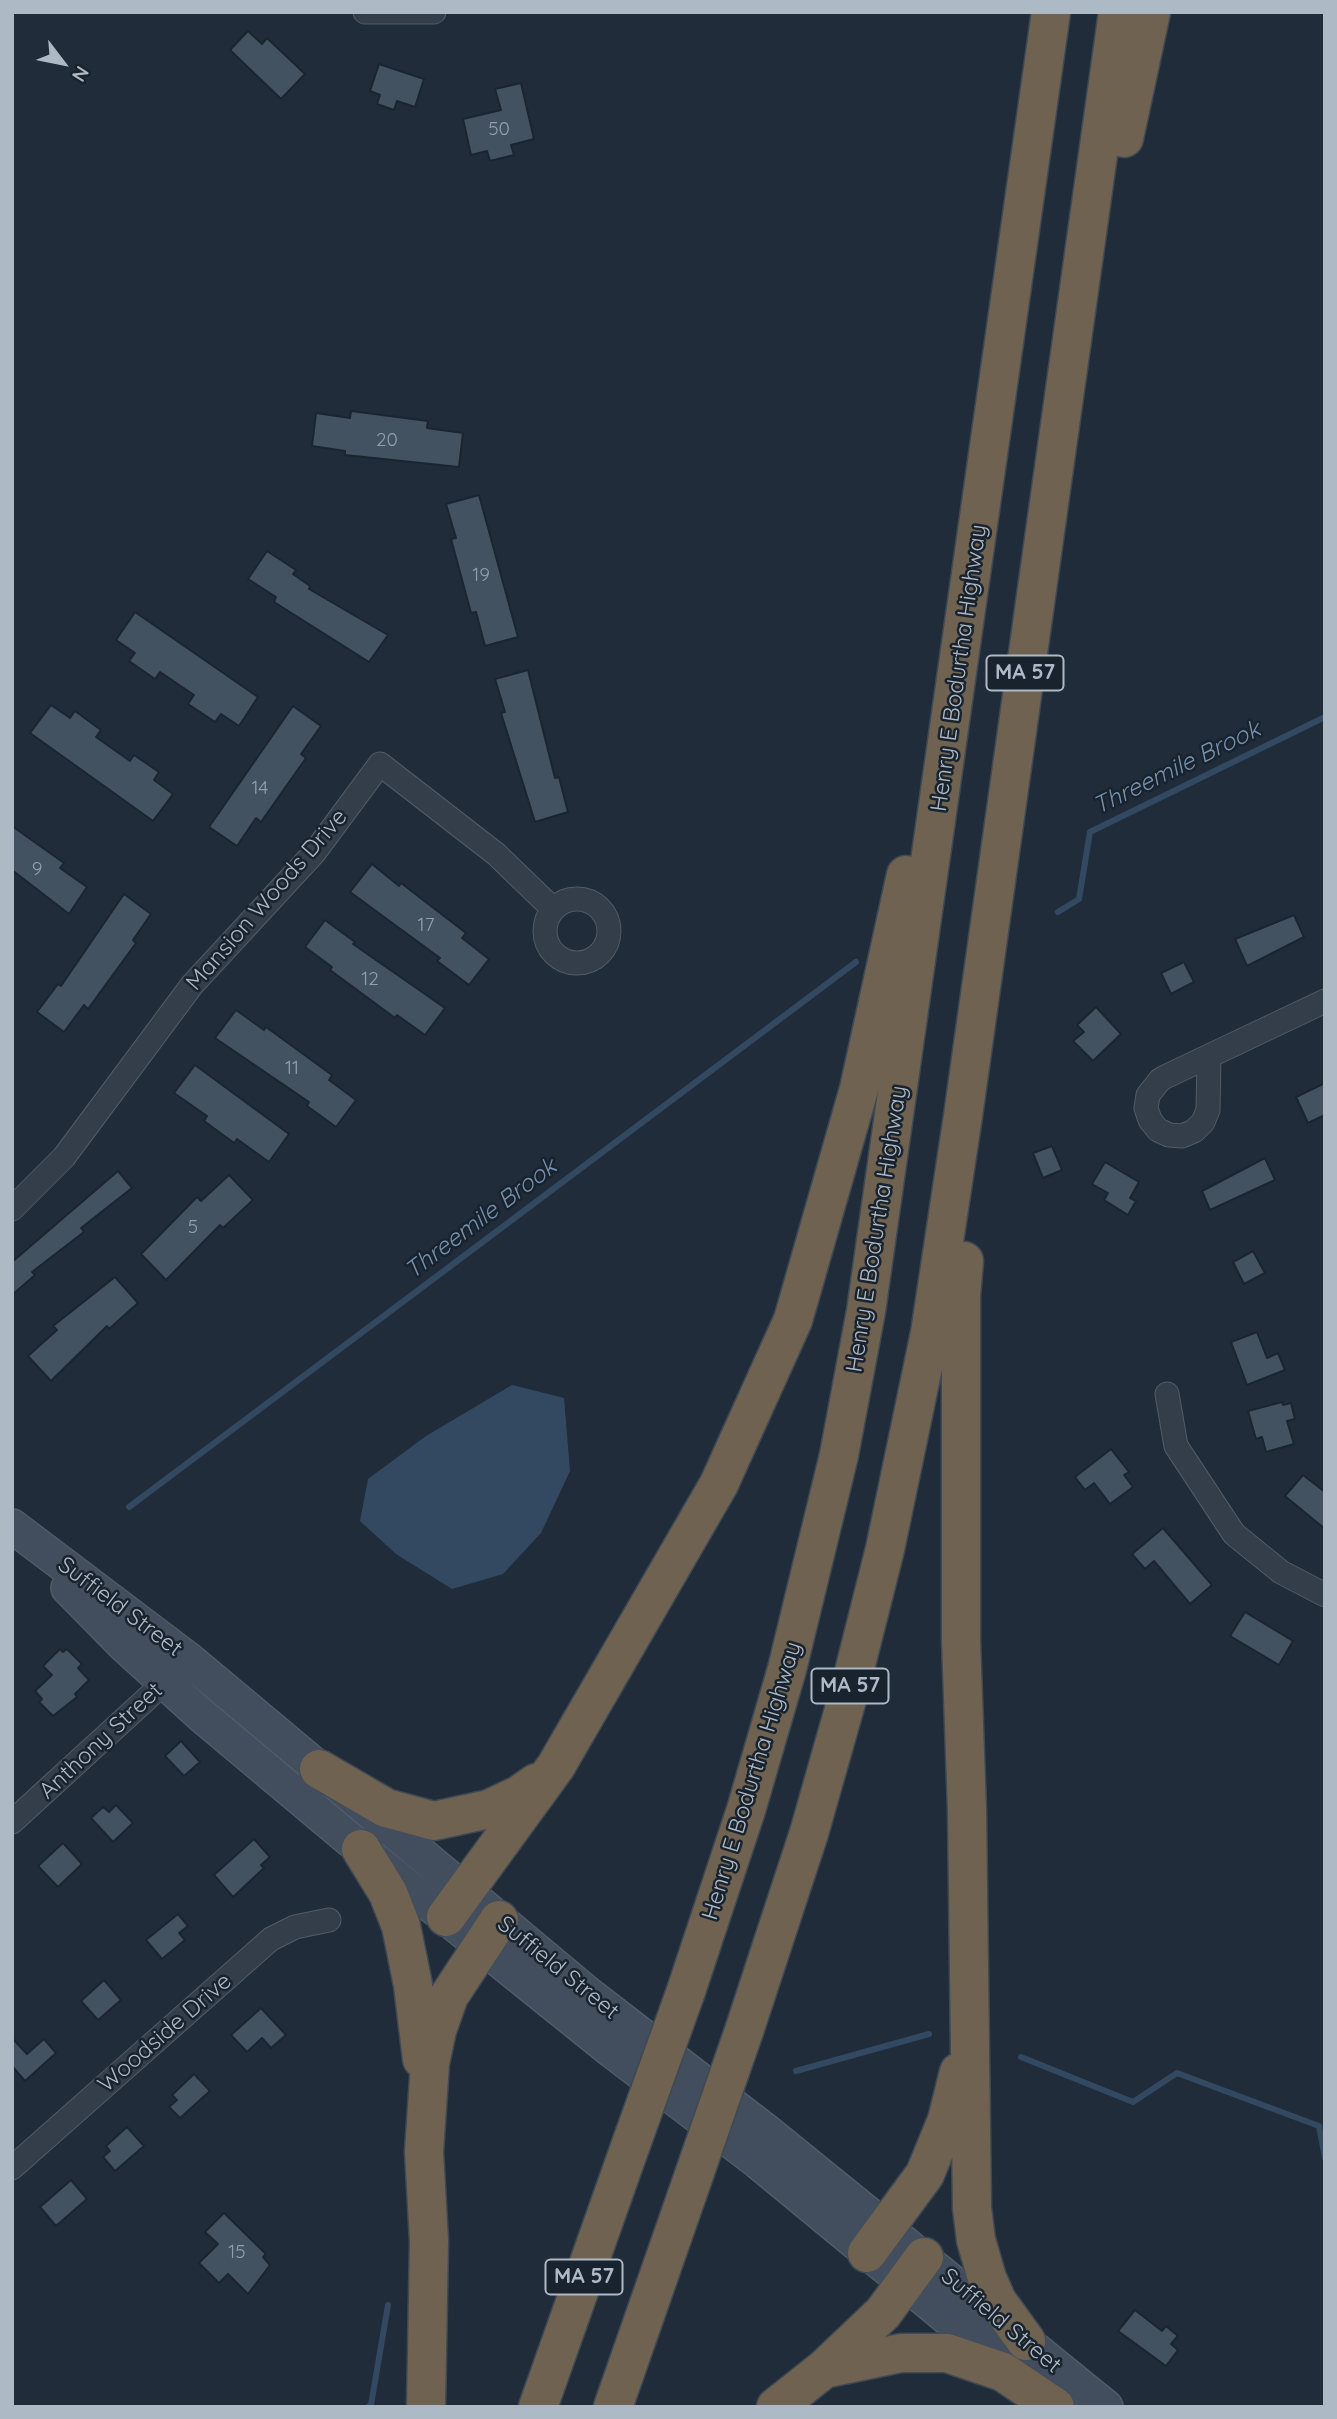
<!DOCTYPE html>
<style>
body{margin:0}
#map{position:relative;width:1337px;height:2419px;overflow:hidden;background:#202c39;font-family:Quicksand,sans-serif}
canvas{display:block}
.frame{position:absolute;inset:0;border:14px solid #aeb9c6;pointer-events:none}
.north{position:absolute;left:28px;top:28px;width:70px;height:70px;-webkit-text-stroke:5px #19232e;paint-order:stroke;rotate:122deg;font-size:19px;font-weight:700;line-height:28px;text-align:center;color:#aeb9c6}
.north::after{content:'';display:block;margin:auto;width:24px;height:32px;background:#aeb9c6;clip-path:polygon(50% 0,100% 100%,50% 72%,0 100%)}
</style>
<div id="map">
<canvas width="1337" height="2419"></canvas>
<div class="frame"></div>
<div class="north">N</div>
</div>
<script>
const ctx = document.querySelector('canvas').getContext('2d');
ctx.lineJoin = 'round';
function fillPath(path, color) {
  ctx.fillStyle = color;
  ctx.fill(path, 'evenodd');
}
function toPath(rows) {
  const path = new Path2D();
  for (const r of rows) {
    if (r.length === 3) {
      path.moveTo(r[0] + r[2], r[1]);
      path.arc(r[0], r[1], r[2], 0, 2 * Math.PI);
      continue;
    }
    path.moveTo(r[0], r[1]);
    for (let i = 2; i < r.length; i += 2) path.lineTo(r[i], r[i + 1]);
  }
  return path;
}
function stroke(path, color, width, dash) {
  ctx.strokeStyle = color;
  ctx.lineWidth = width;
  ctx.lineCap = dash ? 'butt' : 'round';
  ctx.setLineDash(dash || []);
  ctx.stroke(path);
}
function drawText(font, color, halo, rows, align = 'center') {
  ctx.font = font + ' Quicksand,sans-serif';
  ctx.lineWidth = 5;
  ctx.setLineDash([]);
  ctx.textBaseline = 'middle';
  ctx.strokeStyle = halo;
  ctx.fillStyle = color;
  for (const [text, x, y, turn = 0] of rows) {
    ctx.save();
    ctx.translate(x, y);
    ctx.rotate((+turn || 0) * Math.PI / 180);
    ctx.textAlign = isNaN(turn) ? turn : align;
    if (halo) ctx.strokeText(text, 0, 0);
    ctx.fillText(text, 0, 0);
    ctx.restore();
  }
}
fillPath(toPath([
 [512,1385,564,1398,570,1471,541,1533,503,1574,452,1589,396,1554,360,1521,368,1479,426,1436]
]), '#334961');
stroke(toPath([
 [1058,912,1079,899,1090,832,1325,717],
 [129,1507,856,962],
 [1021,2057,1133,2102,1177,2073,1319,2126,1325,2158],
 [796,2071,929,2034],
 [368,2407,371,2405,388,2305]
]), '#334961', 6);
const building = toPath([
 [248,31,262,44,267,38,305,74,281,99,230,50,248,31],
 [379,64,424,79,415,107,397,101,394,110,377,104,380,95,370,91,379,64],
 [521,83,534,139,511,145,514,155,490,161,487,151,471,155,463,119,501,110,495,89,521,83],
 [351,411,428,421,427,428,463,433,459,467,345,455,345,451,312,446,316,413,350,418,351,411],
 [479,495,518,637,485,646,476,612,471,613,451,539,456,538,446,504,479,495],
 [267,551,296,570,293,574,310,586,309,589,388,635,369,662,274,602,276,597,248,579,267,551],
 [135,612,258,697,239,726,221,714,215,722,188,704,194,695,160,672,155,679,129,661,135,653,116,640,135,612],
 [528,670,555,778,559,777,568,812,535,822,501,713,505,712,495,679,528,670],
 [51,705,70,718,75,711,101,730,96,737,130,761,134,755,159,772,154,780,173,794,153,821,30,733,51,705],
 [293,706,321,726,301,754,306,758,261,822,256,818,237,846,209,827,293,706],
 [12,826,64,863,60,868,87,887,69,914,12,870,12,826],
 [372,864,399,886,401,883,466,933,462,938,489,959,469,985,437,961,440,958,350,892,372,864],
 [124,894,151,914,133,940,136,943,88,1009,84,1005,64,1032,37,1012,58,984,61,986,124,894],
 [1294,915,1304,937,1247,966,1235,939,1294,915],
 [325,920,355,942,353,944,445,1008,425,1035,397,1015,395,1018,330,970,332,967,305,947,325,920],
 [1184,962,1194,982,1171,994,1161,973,1184,962],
 [1096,1007,1121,1034,1093,1061,1073,1041,1084,1032,1077,1025,1096,1007],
 [236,1010,264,1030,266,1027,332,1075,329,1080,356,1100,336,1127,307,1106,309,1102,215,1038,236,1010],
 [195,1065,289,1134,269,1162,237,1139,234,1143,204,1121,207,1116,174,1093,195,1065],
 [1325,1083,1325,1115,1308,1123,1296,1097,1325,1083],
 [1052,1146,1062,1170,1043,1178,1033,1153,1052,1146],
 [1265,1158,1275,1180,1210,1210,1202,1191,1265,1158],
 [1105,1162,1139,1182,1130,1198,1136,1201,1128,1215,1104,1200,1108,1193,1092,1184,1105,1162],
 [118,1171,132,1188,81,1228,84,1232,32,1272,35,1275,12,1295,12,1262,118,1171],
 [229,1175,253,1200,223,1228,220,1225,166,1280,141,1254,197,1197,201,1201,229,1175],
 [1253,1251,1265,1273,1244,1284,1233,1262,1253,1251],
 [115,1277,138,1303,109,1329,107,1326,51,1381,28,1356,57,1330,53,1326,115,1277],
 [1257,1332,1267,1358,1278,1353,1285,1370,1247,1385,1231,1342,1257,1332],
 [1282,1402,1283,1405,1291,1403,1295,1419,1287,1421,1294,1444,1266,1452,1262,1437,1256,1439,1248,1411,1282,1402],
 [1111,1449,1129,1472,1124,1475,1133,1487,1110,1504,1094,1483,1085,1490,1075,1477,1111,1449],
 [1303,1475,1325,1492,1325,1529,1285,1496,1303,1475],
 [1163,1528,1212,1585,1190,1604,1154,1561,1145,1569,1132,1554,1163,1528],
 [1245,1612,1293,1641,1279,1665,1230,1636,1245,1612],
 [60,1649,63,1652,67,1649,82,1664,78,1668,89,1680,75,1694,77,1697,53,1716,39,1702,42,1699,35,1691,52,1675,43,1666,60,1649],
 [181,1741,200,1762,184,1776,165,1756,181,1741],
 [116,1805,133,1823,113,1842,91,1818,103,1807,109,1812,116,1805],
 [254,1839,270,1857,261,1865,264,1868,233,1897,214,1875,254,1839],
 [63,1843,82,1864,58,1887,38,1866,63,1843],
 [178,1914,188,1926,179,1933,185,1940,162,1959,146,1940,178,1914],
 [104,1980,121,2000,98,2020,81,2001,104,1980],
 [261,2008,286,2035,271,2048,262,2038,247,2052,231,2035,261,2008],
 [12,2038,27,2054,44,2039,56,2053,25,2081,12,2066,12,2038],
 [194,2074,210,2091,180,2118,169,2107,177,2100,172,2095,194,2074],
 [127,2127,144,2146,115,2171,103,2157,110,2151,106,2146,127,2127],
 [71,2180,87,2199,56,2226,40,2207,71,2180],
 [224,2213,266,2254,263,2257,270,2265,248,2294,228,2274,219,2283,199,2263,218,2244,205,2232,224,2213],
 [1135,2310,1162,2331,1166,2326,1178,2336,1171,2344,1178,2350,1166,2366,1118,2331,1135,2310]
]);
fillPath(building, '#435261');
stroke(building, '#1b2530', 2);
const minor = toPath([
 [365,12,434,12],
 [577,931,32],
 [1209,1056,1208,1110,1203,1122,1194,1131,1182,1136,1169,1135,1158,1130,1150,1120,1146,1108,1148,1095,1160,1080,1165,1077,1325,1001],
 [12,1209,64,1157,192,985,314,853,380,764,496,854,553,909],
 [1167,1394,1176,1446,1234,1534,1281,1572,1325,1595],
 [12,1822,176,1672],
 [12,2168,271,1939,295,1927,329,1920]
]);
const secondary = toPath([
 [12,1526,188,1659,587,1993,766,2131,1106,2407],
 [68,1588,124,1645,201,1715,361,1849,612,2051,757,2161,1012,2371]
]);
const motorway = toPath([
 [1124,138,1151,12],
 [964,1261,961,1296,961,1640,967,1810,972,2208,976,2240,987,2278,997,2301,1026,2341],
 [319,1769,386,1808,434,1821,489,1809,519,1795,536,1783],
 [361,1849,388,1893,401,1926,413,1985,422,2059],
 [446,1917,556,1766,719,1484,793,1320,859,1089,906,875],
 [686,1991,746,1810,787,1669,839,1455,866,1311,1051,12],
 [744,2031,809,1833,849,1692,885,1549,930,1333,963,1116,1118,12],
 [867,2253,925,2174,947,2120,959,2072],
 [824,2369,901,2353,947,2353,1003,2372,1055,2407],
 [426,2407,429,2241,424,2152,430,2063,437,2030,449,1996,499,1920],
 [538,2407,630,2147],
 [613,2407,687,2195],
 [776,2407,824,2369,883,2313,924,2257]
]);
stroke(minor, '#515c67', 25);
stroke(secondary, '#515c67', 36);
stroke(motorway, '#3e4954', 41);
stroke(minor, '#343e4a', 23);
stroke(secondary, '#424d5d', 33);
stroke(motorway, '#706251', 38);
const motorwayBridge = toPath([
 [630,2147,686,1991],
 [687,2195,744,2031]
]);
stroke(motorwayBridge, '#3e4954', 41, []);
stroke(motorwayBridge, '#706251', 38);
drawText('19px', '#939fad', null, [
 ["50",499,129],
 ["20",387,440],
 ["19",481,575],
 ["14",260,788],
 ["9",37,869],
 ["17",426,925],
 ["12",370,979],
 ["11",292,1068],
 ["5",193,1227],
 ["15",237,2252]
]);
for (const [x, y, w] of [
 [1025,673,77],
 [850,1686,77],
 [584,2277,77]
]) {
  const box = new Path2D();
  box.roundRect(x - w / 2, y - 17.5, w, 35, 5);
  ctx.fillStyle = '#19232e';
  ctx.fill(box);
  stroke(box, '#aeb9c6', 2);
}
drawText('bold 21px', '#aeb9c6', null, [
 ["MA 57",1025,673],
 ["MA 57",850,1686],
 ["MA 57",584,2277]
]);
drawText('23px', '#aeb9c6', '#19232e', [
 ["Henry E Bodurtha Highway",959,668,-82],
 ["Mansion Woods Drive",267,900,-49],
 ["Henry E Bodurtha Highway",877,1229,-81],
 ["Suffield Street",120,1607,37],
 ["Anthony Street",101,1741,-43],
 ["Henry E Bodurtha Highway",752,1781,-73],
 ["Suffield Street",558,1968,39],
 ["Woodside Drive",165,2033,-41],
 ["Suffield Street",1001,2321,40]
]);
drawText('italic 24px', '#7591af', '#19232e', [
 ["Threemile Brook",1177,768,-26],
 ["Threemile Brook",481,1219,-37]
]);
</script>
